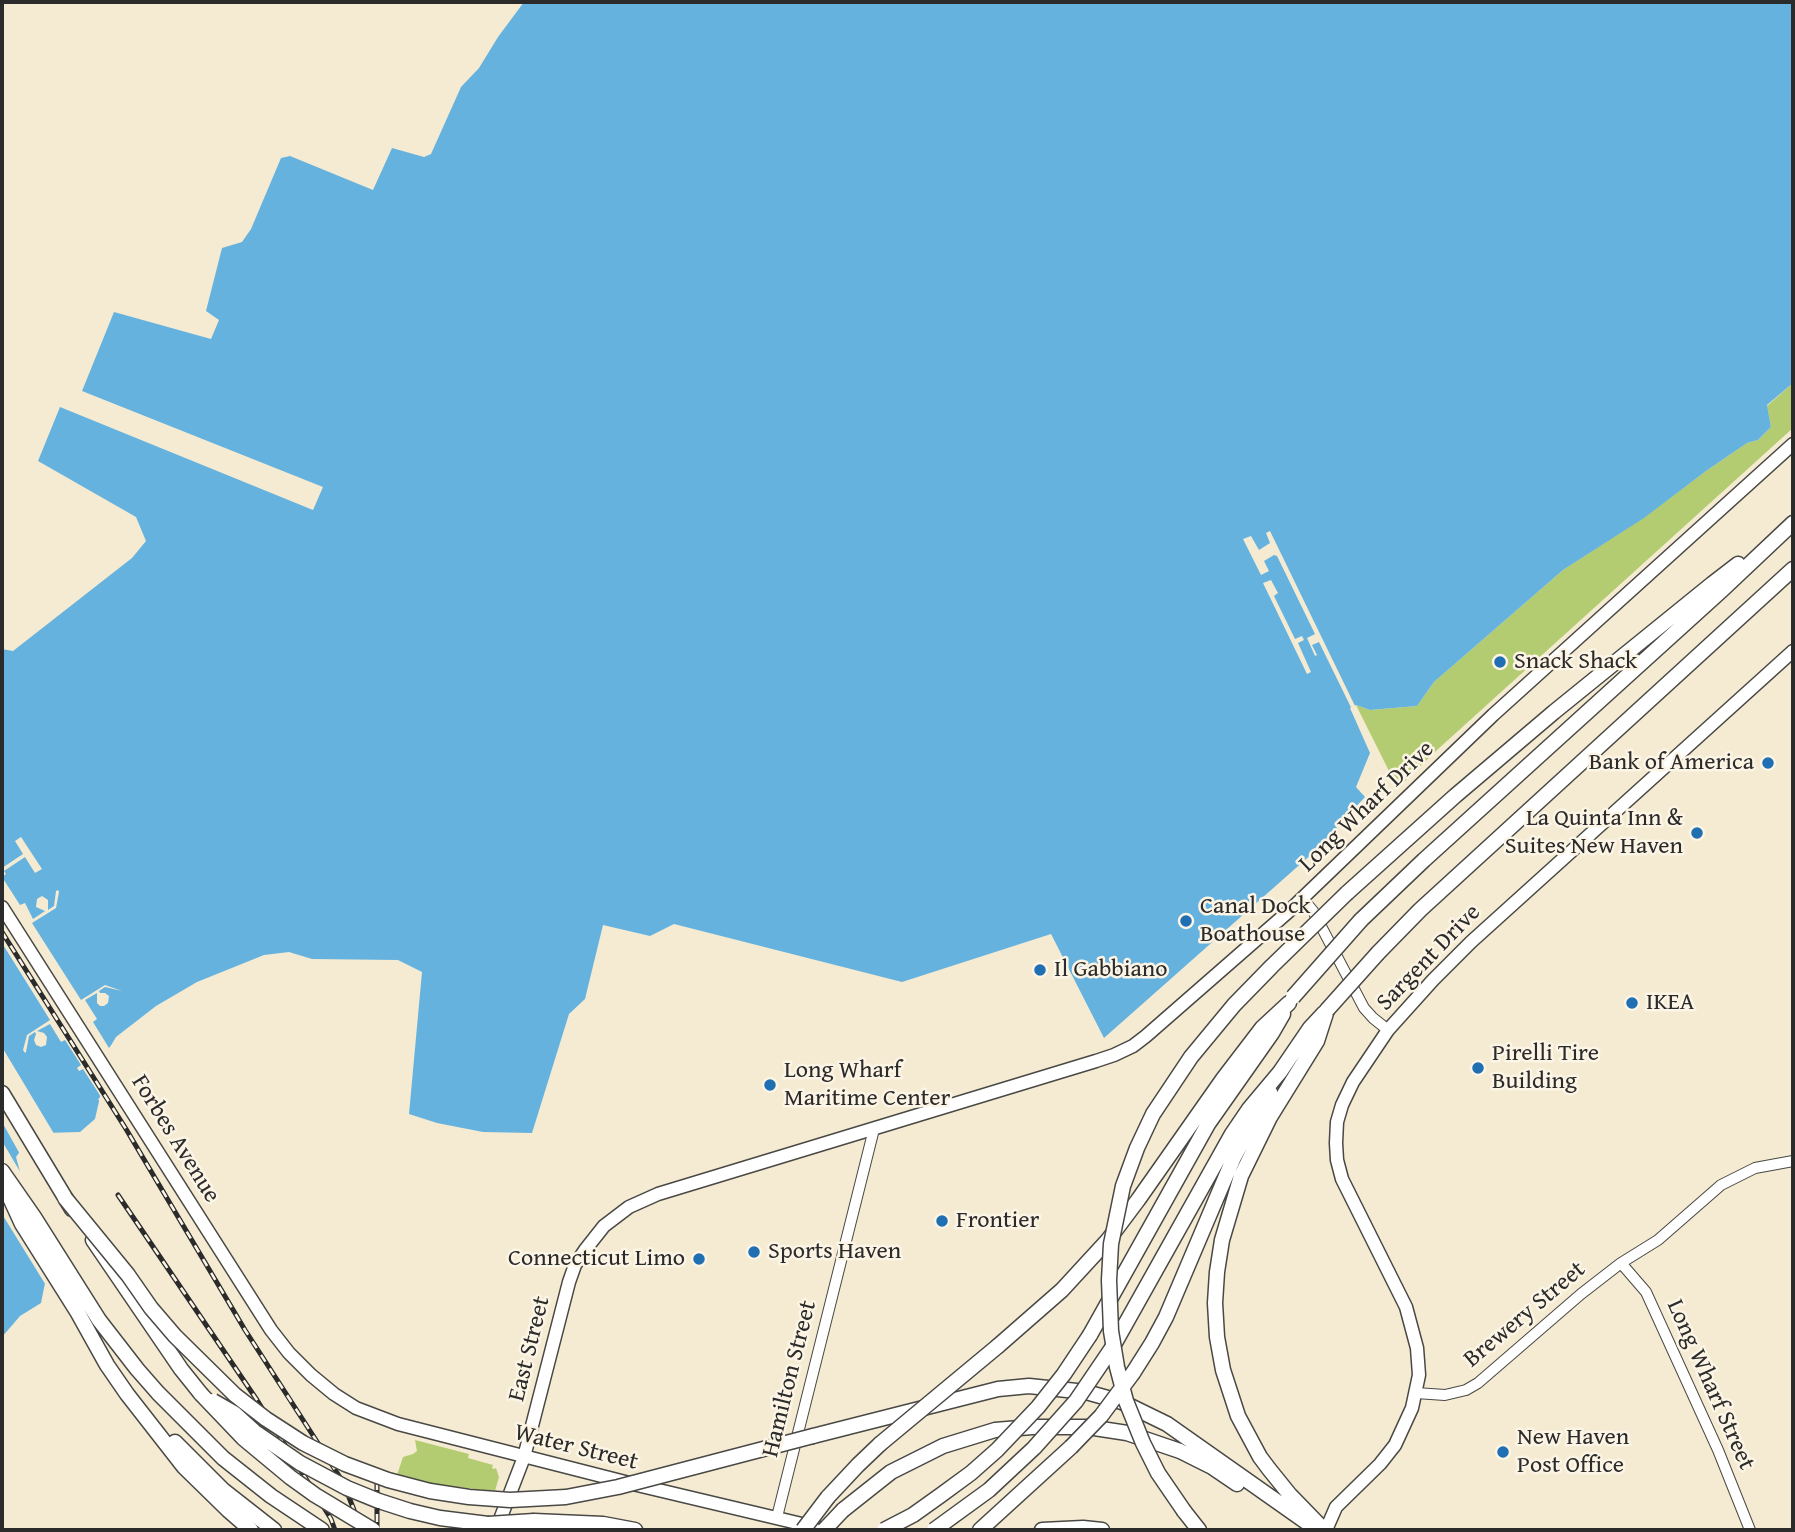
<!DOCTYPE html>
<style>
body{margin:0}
#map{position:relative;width:1795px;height:1532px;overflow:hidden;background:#f4ebd2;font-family:"Gentium Book Plus",serif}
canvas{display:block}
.frame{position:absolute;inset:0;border:4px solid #2b2b2b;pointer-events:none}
</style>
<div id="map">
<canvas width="1795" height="1532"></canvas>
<div class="frame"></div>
</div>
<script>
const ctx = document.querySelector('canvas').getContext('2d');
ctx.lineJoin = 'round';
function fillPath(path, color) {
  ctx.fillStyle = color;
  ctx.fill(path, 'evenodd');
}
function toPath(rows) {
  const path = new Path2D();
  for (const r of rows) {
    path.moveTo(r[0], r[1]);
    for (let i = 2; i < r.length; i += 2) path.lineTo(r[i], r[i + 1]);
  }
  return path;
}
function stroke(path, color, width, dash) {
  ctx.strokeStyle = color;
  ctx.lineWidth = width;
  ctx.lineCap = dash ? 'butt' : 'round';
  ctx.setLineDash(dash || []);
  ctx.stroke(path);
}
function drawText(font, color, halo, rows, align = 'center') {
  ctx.font = font + ' "Gentium Book Plus",serif';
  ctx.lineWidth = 5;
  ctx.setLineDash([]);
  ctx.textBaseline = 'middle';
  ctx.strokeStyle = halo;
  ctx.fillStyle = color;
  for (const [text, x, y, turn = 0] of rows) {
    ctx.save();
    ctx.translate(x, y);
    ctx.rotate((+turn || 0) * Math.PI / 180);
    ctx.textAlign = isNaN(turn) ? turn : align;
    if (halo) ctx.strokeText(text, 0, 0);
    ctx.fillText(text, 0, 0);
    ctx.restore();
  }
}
fillPath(toPath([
 [1793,383,1793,428,1437,750,1401,785,1391,775,1356,705,1370,710,1417,706,1434,682,1563,570,1643,518,1706,471,1747,443,1758,440,1771,427,1767,406],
 [415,1440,469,1454,468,1458,493,1465,492,1468,494,1469,496,1468,499,1477,495,1491,438,1485,397,1475,403,1457,413,1454,417,1451]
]), '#b4cc71');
fillPath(toPath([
 [524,2,1793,2,1793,383,1767,405,1771,427,1758,440,1747,443,1706,471,1644,518,1563,570,1434,682,1417,706,1370,710,1356,705,1350,708,1370,753,1356,787,1365,797,1314,852,1104,1038,1051,934,902,982,674,924,650,936,603,925,585,999,569,1014,532,1133,483,1132,437,1123,409,1114,422,972,398,960,312,959,289,952,264,955,197,982,156,1006,116,1037,100,1064,100,1097,95,1119,80,1132,45,1133,26,1143,16,1157,47,1273,41,1303,20,1316,2,1337,2,649,13,651,132,558,146,541,136,517,38,461,60,407,313,510,323,487,82,391,114,312,211,339,219,320,206,311,222,248,242,242,251,229,281,158,290,156,373,190,392,148,424,157,431,154,461,87,479,68,498,37]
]), '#66b2df');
fillPath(toPath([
 [1270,531,1356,708,1354,710,1365,736,1319,642,1312,645,1317,655,1315,656,1307,638,1315,634,1277,556,1274,555,1264,561,1269,571,1261,575,1243,539,1251,536,1259,550,1270,543,1266,533],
 [1271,580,1278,593,1274,596,1295,639,1302,636,1304,640,1298,643,1311,672,1307,674,1263,583],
 [21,837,42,869,35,873,25,857,4,871,6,874,2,877,20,905,25,903,33,919,45,911,36,907,37,899,42,896,48,900,48,910,54,906,56,891,58,890,59,892,56,908,32,923,81,1000,105,985,122,991,105,987,99,991,100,993,105,993,109,996,108,1003,104,1006,100,1006,97,1003,97,993,85,1000,97,1019,93,1022,109,1048,113,1044,115,1046,103,1064,103,1097,100,1102,98,1099,101,1097,83,1069,79,1071,77,1068,81,1065,65,1040,61,1042,50,1024,37,1031,44,1033,47,1037,46,1045,41,1047,36,1045,34,1040,36,1034,35,1032,29,1036,26,1052,25,1053,23,1050,27,1035,50,1020,2,943,2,868,23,854,15,841],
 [2,1047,56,1137,46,1137,28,1146,21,1156,2,1122],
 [2,1141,25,1180,50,1272,47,1287,2,1214]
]), '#f4ebd2');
const minor = toPath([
 [1303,899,1313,911,1364,1008,1373,1018,1388,1030],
 [1621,1263,1646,1292,1718,1450,1750,1530],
 [1416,1393,1445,1395,1466,1390,1478,1383,1581,1294,1621,1263,1658,1240,1721,1185,1755,1168,1793,1161],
 [777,1517,874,1129]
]);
const major = toPath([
 [2,907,271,1330,289,1353,311,1375,334,1394,356,1408,398,1424,633,1484,827,1530],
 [496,1530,524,1457,569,1282,575,1265,585,1250,604,1226,629,1207,658,1194,1096,1061,1114,1055,1133,1046,1146,1036,1288,912,1493,715,1793,444],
 [1326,1530,1336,1507,1380,1464,1395,1445,1412,1408,1419,1375,1417,1348,1406,1307,1342,1179,1337,1160,1336,1143,1337,1122,1342,1105,1353,1082,1388,1030,1433,980,1471,942,1793,651]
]);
const highway = toPath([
 [1347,893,1455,796,1554,712,1712,584,1738,564],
 [1361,920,1424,860,1722,590,1793,523],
 [1378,953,1420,910,1793,569],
 [2,1093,72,1209],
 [2,1171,34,1217,99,1320,137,1369,158,1393,223,1458,271,1496,322,1530],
 [5,1187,22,1224,78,1313,107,1365,127,1394,184,1467,228,1510,251,1530],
 [93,1240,181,1369,201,1394],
 [1090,1335,1208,1124,1272,1033,1283,1014],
 [998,1346,1062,1290,1108,1240,1138,1200,1223,1079,1262,1028,1289,1003],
 [1112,1348,1232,1134,1249,1109,1280,1072,1310,1028,1324,1013],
 [1133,1373,1152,1343,1166,1317,1234,1157,1270,1092],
 [813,1436,998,1389,1029,1386,1086,1392,1122,1402,1167,1424,1309,1524],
 [175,1442,223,1490,274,1530],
 [828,1497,858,1465,880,1444],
 [379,1501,410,1511,440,1518,488,1524],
 [843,1510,891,1472,943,1446,995,1430,1032,1427,1088,1427,1127,1433,1180,1451,1212,1467,1237,1484],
 [1184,1511,1199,1530],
 [534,1521,603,1524,635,1530],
 [980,1530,1071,1447],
 [1042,1530,1083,1528,1102,1530],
 [1324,1530,1290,1495,1269,1469,1260,1457,1238,1416,1223,1370,1217,1337,1215,1303,1217,1272,1222,1240,1241,1176,1270,1117,1317,1041,1327,1010]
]);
stroke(minor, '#494844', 12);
stroke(major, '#494844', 15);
stroke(highway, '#494844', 17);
stroke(minor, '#fff', 10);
stroke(major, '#fff', 12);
stroke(highway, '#fff', 14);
const rail = toPath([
 [2,932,126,1129,245,1330,343,1482,354,1510,357,1530],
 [118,1195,257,1400,331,1519,335,1530],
 [377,1482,377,1530]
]);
stroke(rail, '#2b2b2b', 5);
stroke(rail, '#fcf5e5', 2.5, [8]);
const highwayBridge = toPath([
 [1293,997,1361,920],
 [1327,1010,1378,953],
 [65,1198,128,1275,151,1308,175,1336,235,1395,266,1419,303,1443,345,1464,388,1480,430,1491,469,1497,510,1500,566,1497,618,1487,813,1436],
 [201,1394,243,1438,290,1477,315,1495,373,1530],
 [213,1401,234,1413,255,1432,300,1463,347,1488,379,1501],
 [880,1444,998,1346],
 [1071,1447,1101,1416,1133,1373],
 [1184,1511,1158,1473,1143,1443,1126,1401,1117,1367,1111,1331,1109,1280,1111,1244,1123,1186,1137,1148,1153,1114,1191,1057,1234,1005,1272,966,1347,893],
 [488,1524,534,1521],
 [803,1530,828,1497],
 [824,1530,843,1510],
 [884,1530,913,1515,941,1495,971,1473,997,1450,1038,1407,1064,1374,1090,1335],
 [934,1530,989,1490,1034,1448,1076,1401,1112,1348]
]);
stroke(highwayBridge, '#494844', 17, []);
stroke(highwayBridge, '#fff', 14);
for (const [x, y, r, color] of [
 [1500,662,7,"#1f6fb2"],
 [1768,763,7,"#1f6fb2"],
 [1697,833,7,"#1f6fb2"],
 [1186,921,7,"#1f6fb2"],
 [1040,970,7,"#1f6fb2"],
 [1632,1003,7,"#1f6fb2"],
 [1478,1068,7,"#1f6fb2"],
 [770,1085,7,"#1f6fb2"],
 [942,1221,7,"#1f6fb2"],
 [754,1252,7,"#1f6fb2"],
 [699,1259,7,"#1f6fb2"],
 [1503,1452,7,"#1f6fb2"]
]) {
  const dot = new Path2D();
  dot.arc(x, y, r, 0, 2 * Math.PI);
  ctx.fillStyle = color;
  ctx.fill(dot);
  stroke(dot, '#fcf5e5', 2.5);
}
drawText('24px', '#2b2b2b', '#fcf5e5', [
 ["Snack Shack",1514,662],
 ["Bank of America",1754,763,"right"],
 ["La Quinta Inn &",1683,819,"right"],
 ["Suites New Haven",1683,847,"right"],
 ["Canal Dock",1200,907],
 ["Boathouse",1200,935],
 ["Il Gabbiano",1054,970],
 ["IKEA",1646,1003],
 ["Pirelli Tire",1492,1054],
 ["Building",1492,1082],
 ["Long Wharf",784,1071],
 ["Maritime Center",784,1099],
 ["Frontier",956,1221],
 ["Sports Haven",768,1252],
 ["Connecticut Limo",685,1259,"right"],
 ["New Haven",1517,1438],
 ["Post Office",1517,1466]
], 'left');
drawText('24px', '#2b2b2b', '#fcf5e5', [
 ["Long Wharf Drive",1367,807,-44],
 ["Sargent Drive",1429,958,-46],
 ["Forbes Avenue",175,1139,58],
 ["Brewery Street",1525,1315,-40],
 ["East Street",530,1349,-76],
 ["Hamilton Street",790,1379,-76],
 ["Long Wharf Street",1710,1385,66],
 ["Water Street",576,1448,14]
]);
</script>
